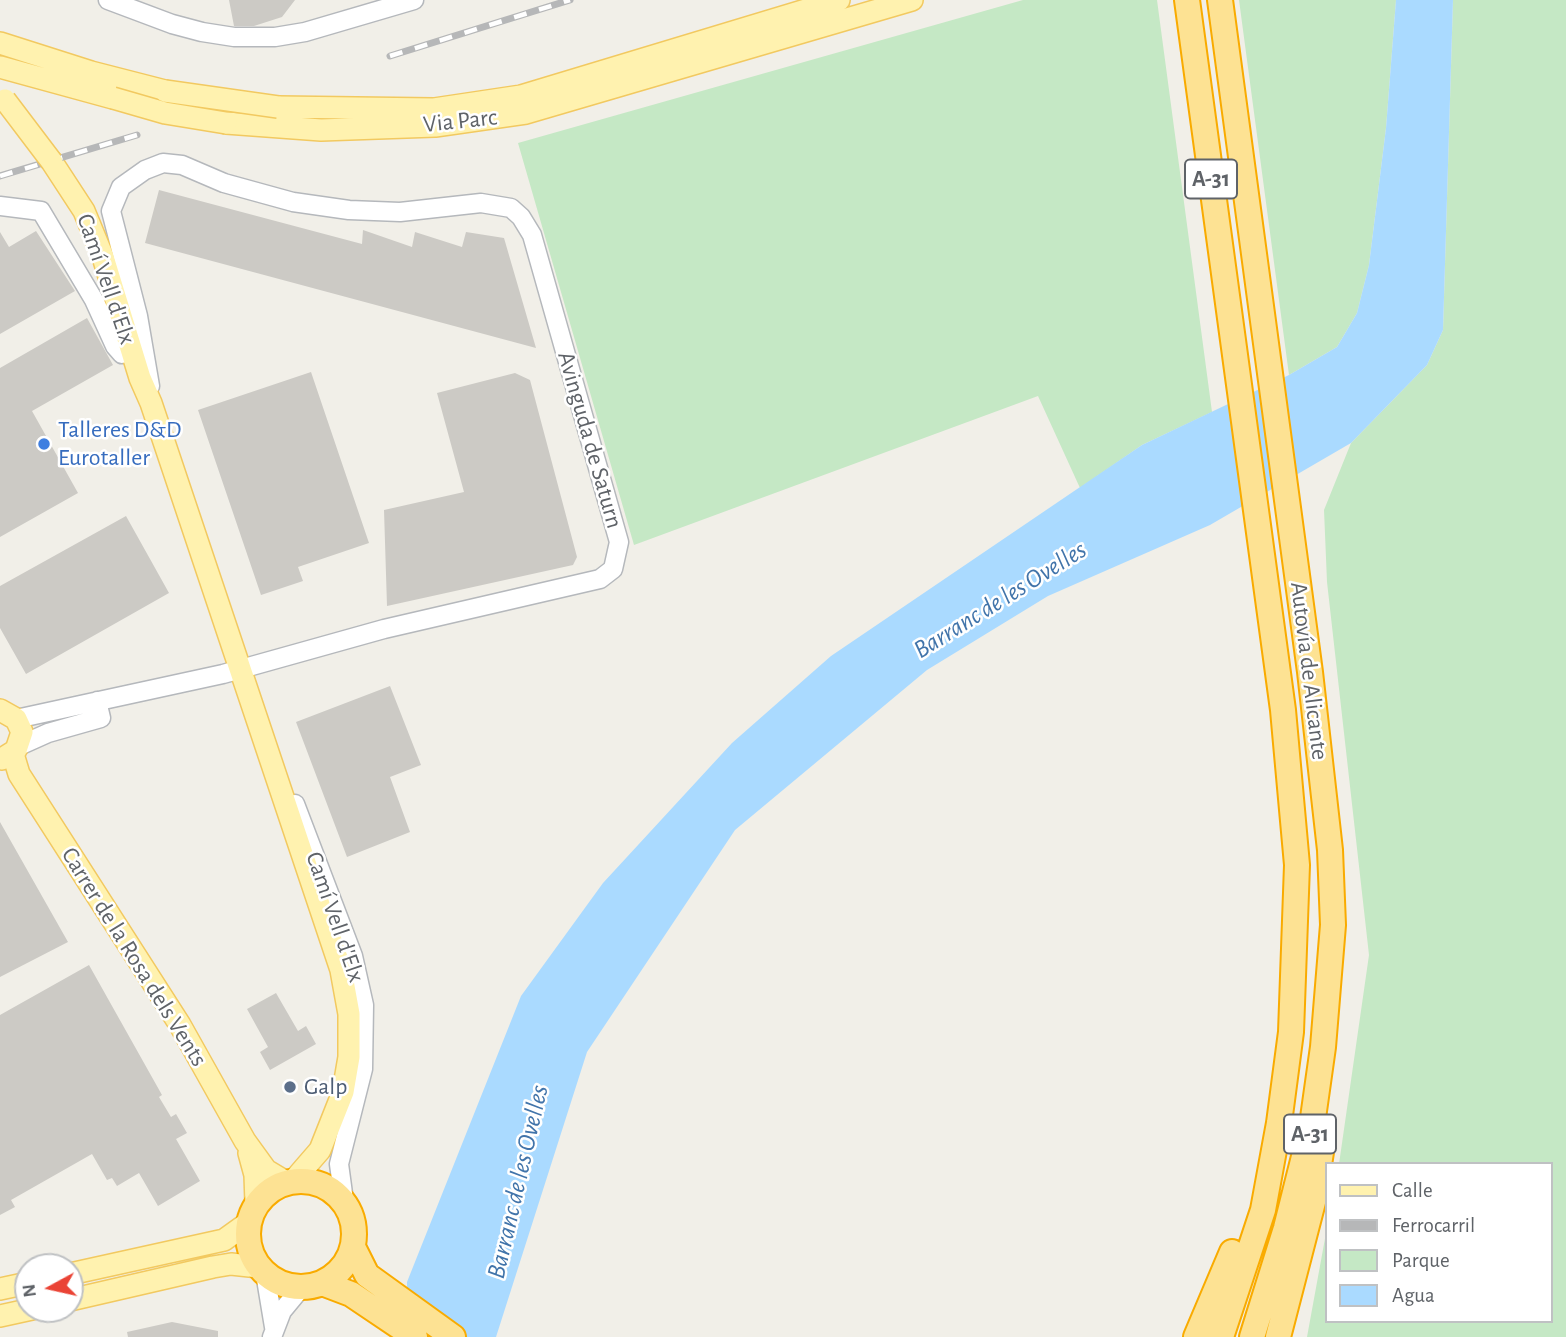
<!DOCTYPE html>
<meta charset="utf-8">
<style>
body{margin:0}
#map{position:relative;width:1566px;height:1337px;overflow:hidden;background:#f1efe8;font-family:"Alegreya Sans",sans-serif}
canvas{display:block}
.legend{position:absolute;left:1325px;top:1162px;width:228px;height:161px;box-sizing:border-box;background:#fff;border:2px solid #bfc1c3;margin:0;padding:9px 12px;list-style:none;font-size:21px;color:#5f6368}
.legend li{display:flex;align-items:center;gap:14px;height:35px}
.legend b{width:35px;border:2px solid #bfc1c3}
.north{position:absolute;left:14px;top:1253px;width:70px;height:70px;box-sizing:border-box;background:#fff;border:2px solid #bfc1c3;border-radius:50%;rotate:262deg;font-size:19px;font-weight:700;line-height:28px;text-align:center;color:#5f6368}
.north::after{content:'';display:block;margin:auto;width:24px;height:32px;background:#ea4335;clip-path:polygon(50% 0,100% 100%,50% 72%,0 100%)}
</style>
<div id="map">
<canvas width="1566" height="1337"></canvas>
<ul class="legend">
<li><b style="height:9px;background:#fff2af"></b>Calle</li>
<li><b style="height:9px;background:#b6b7b8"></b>Ferrocarril</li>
<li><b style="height:19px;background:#c5e8c5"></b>Parque</li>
<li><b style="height:19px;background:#aadaff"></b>Agua</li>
</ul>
<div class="north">N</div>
</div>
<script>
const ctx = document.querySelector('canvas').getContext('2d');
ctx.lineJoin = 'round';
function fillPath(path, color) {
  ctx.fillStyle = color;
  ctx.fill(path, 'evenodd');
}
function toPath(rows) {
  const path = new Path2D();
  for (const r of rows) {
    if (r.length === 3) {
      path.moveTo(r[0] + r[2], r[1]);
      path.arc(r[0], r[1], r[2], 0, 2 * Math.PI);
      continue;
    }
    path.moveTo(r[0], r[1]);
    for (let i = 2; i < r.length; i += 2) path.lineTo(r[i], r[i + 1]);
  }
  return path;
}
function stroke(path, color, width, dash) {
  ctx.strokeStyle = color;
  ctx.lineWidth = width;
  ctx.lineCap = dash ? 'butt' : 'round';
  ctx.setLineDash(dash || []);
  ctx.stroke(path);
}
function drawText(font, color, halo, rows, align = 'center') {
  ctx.font = font + ' "Alegreya Sans",sans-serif';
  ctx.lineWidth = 5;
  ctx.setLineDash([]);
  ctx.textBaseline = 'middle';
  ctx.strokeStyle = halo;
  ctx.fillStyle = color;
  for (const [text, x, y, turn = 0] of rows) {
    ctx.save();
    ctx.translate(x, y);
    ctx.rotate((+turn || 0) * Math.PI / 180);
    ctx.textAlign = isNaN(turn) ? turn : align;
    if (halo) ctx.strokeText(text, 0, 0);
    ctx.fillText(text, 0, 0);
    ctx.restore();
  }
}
fillPath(toPath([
 [1023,0,1157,0,1212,412,1142,445,1080,488,1038,396,634,545,518,143],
 [1239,0,1396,0,1386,128,1369,265,1357,313,1337,347,1289,375],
 [1453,0,1566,0,1566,1337,1307,1337,1326,1233,1326,1321,1550,1321,1550,1164,1339,1164,1369,955,1327,582,1324,510,1351,443,1427,365,1443,330]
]), '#c5e8c5');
fillPath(toPath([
 [1396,0,1453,0,1443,330,1427,365,1351,443,1210,525,1048,596,927,670,735,830,587,1052,496,1337,407,1337,407,1282,521,996,603,883,732,743,831,656,1142,445,1289,375,1337,347,1357,313,1369,265,1386,128]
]), '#aadaff');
fillPath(toPath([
 [229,0,295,0,282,17,254,26,234,26],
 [159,190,362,244,363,230,412,247,415,232,462,247,466,232,504,238,536,348,145,243],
 [36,231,75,291,0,334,0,232,9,247],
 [87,318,113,365,32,411,78,493,0,537,0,368],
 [311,372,369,543,298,567,303,581,261,595,198,410],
 [515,373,530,380,577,557,573,565,387,606,384,510,464,492,437,393],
 [126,516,169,593,26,674,0,628,0,586],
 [390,686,421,765,390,777,410,832,347,857,296,722],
 [0,822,68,942,0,977],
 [89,965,162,1095,159,1097,171,1117,176,1114,187,1133,176,1139,200,1181,158,1206,139,1173,117,1186,112,1178,107,1180,92,1154,11,1200,15,1207,0,1215,0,1015],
 [276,993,298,1031,306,1026,316,1044,270,1070,260,1052,268,1047,247,1009],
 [172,1322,218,1331,218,1337,128,1337,127,1332]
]), '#cccac5');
const minor = toPath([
 [108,0,172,24,202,32,234,37,275,37,305,32,414,0],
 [0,206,41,211,94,300,115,346,122,354,132,351],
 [16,719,223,674,384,629,600,579,613,569,619,542,532,235,521,217,511,208,481,203,400,212,349,210,293,202,224,183,182,165,163,163,145,170,121,187,111,211,138,316,150,386],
 [19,746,48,733,101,718,97,701],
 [295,804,353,956,364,1005,363,1069,339,1164,344,1201],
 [265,1273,274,1327],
 [272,1337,282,1311,301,1288]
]);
const major = toPath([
 [0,43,91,72,165,91],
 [0,67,113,98],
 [278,107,434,109,521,96,839,0],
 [226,123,321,130,435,126,526,113,912,0],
 [52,162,84,211,103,257,140,378,151,403,341,970,349,1014,349,1057,343,1092,320,1150,294,1180],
 [0,710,16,719,22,732,16,750,2,759],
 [13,754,19,774,180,1025,245,1141,266,1170,286,1182],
 [249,1153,255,1175,256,1204],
 [70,1274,224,1240,249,1222],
 [0,1289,28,1283],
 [70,1300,213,1267,231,1264,259,1267],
 [0,1316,32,1309]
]);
const highway = toPath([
 [1187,0,1283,710,1297,865,1291,1032,1279,1123,1263,1210,1221,1337],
 [1220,0,1310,672,1330,850,1333,925,1323,1047,1312,1125,1286,1228,1252,1337],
 [301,1234,53],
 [353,1247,367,1275,453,1337],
 [322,1283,351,1294,415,1337],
 [1196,1337,1232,1252],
 [1278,1337,1314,1198,1321,1152]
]);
stroke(minor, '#b5b8bc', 21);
stroke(major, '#f2c960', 24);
stroke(highway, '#f9ab00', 28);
stroke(minor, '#fff', 18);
stroke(major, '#fff2af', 21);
stroke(highway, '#fde293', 24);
const rail = toPath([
 [390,56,570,0],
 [0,176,137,135]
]);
stroke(rail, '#b6b7b8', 7);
stroke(rail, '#fff', 4.5, [13]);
const majorBridge = toPath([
 [165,91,278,107],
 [113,98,165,113,226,123],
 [5,100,52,162]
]);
stroke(majorBridge, '#f2c960', 24, []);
stroke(majorBridge, '#fff2af', 21);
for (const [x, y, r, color] of [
 [44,444,7,"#3f7fe0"],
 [290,1087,7,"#5c6f8a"]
]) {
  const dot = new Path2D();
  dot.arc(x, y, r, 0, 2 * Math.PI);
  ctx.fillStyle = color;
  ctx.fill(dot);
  stroke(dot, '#fff', 2.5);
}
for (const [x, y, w] of [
 [1211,179,52],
 [1310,1134,52]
]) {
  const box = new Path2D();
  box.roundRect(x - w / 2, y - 19.5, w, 39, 5);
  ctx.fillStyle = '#fff';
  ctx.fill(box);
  stroke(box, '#5f6368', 2);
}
drawText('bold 23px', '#5f6368', null, [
 ["A-31",1211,179],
 ["A-31",1310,1134]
]);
drawText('24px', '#5f6368', '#fff', [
 ["Via Parc",460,121,-6],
 ["Camí Vell d'Elx",106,279,71],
 ["Avinguda de Saturn",590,440,74],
 ["Autovía de Alicante",1309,671,83],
 ["Camí Vell d'Elx",335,917,71],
 ["Carrer de la Rosa dels Vents",134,957,58]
]);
drawText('24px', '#366cbe', '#fff', [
 ["Talleres D&D",58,430],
 ["Eurotaller",58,458]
], 'left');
drawText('24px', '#4e5e75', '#fff', [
 ["Galp",304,1087]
], 'left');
drawText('italic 26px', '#4174aa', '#fff', [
 ["Barranc de les Ovelles",1000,600,-32],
 ["Barranc de les Ovelles",518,1182,-77]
]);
</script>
